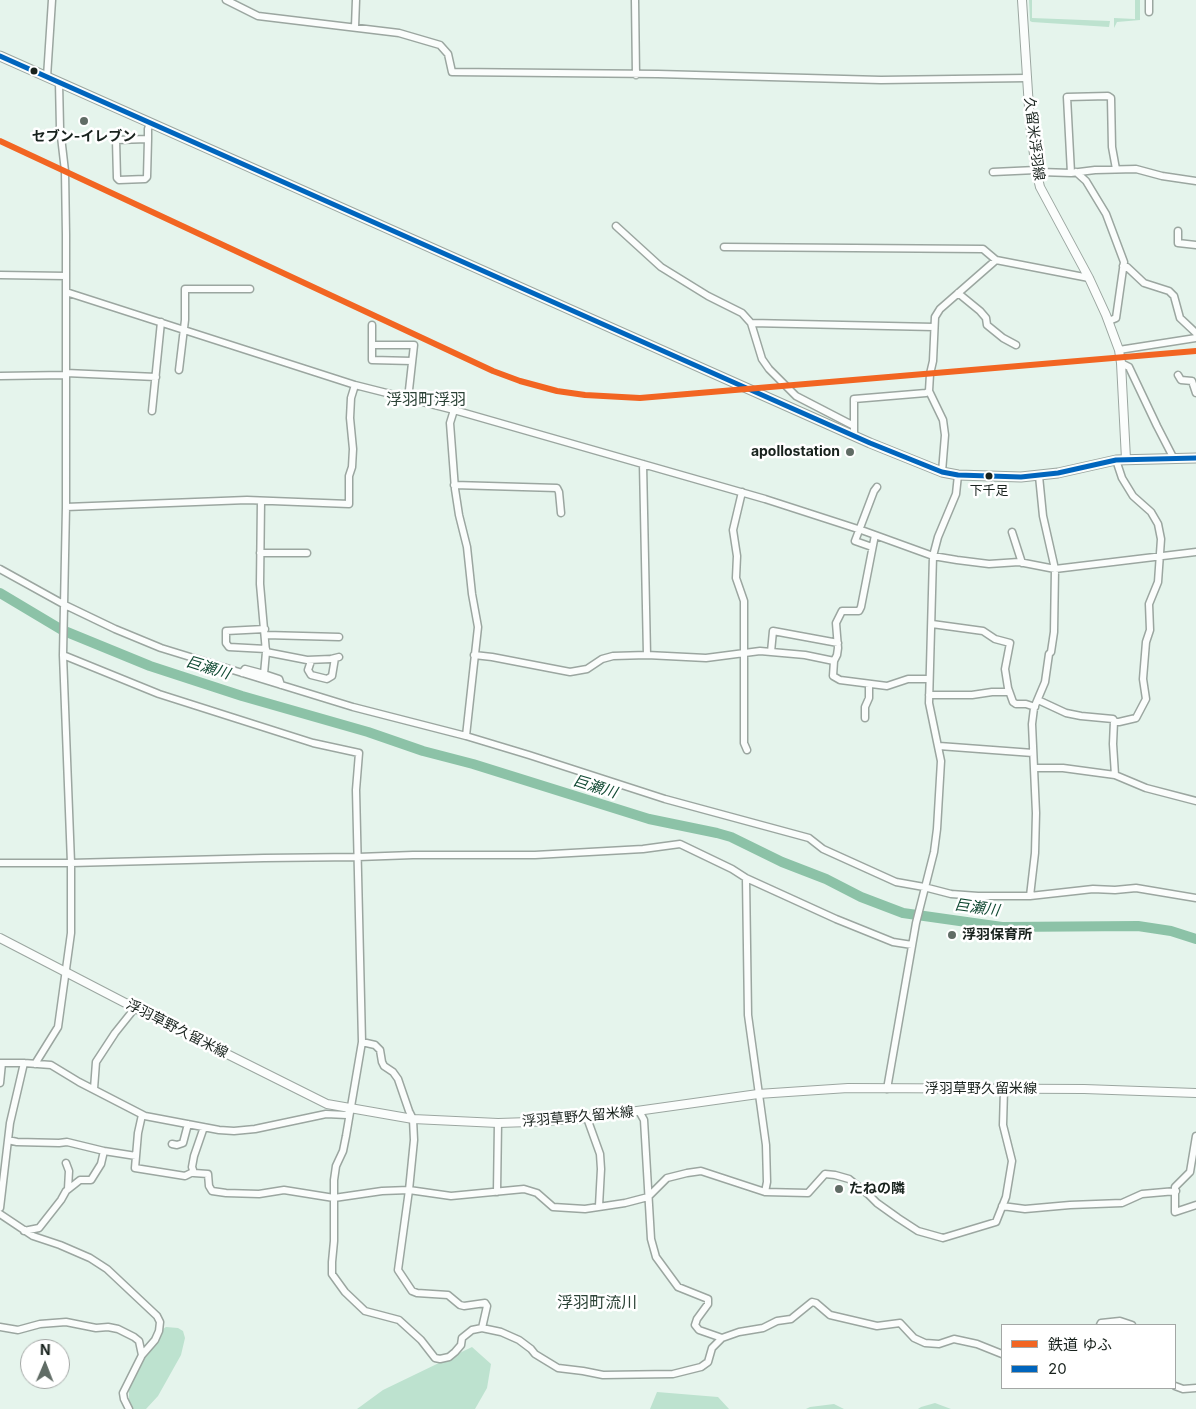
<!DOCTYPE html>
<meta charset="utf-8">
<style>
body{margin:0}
#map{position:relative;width:1196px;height:1409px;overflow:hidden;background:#e5f4ec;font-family:Inter,"Noto Sans JP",sans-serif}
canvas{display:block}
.legend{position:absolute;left:1001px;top:1324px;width:175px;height:65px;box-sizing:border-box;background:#fff;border:1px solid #a3a7a5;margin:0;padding:6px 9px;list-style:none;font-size:15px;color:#18221d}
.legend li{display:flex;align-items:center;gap:10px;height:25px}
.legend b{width:25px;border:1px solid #a3a7a5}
.north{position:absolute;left:20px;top:1339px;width:50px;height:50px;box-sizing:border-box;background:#fff;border:1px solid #a3a7a5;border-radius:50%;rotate:1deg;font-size:14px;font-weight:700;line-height:20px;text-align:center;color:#18221d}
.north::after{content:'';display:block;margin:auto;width:18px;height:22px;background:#606c65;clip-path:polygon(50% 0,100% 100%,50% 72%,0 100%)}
</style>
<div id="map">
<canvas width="1196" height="1409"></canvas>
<ul class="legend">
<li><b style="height:6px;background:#f26522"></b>鉄道 ゆふ</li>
<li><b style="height:6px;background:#0065bd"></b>20</li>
</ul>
<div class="north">N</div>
</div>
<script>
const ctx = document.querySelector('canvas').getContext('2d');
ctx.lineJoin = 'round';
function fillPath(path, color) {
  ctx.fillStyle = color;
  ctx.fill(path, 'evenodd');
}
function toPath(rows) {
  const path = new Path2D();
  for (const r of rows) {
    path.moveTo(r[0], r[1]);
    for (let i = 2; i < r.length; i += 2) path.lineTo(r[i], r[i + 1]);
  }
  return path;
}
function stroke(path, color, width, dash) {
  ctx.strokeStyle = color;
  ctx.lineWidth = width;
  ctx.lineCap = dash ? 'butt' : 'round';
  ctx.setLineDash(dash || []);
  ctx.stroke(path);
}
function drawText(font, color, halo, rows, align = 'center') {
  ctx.font = font + ' Inter,"Noto Sans JP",sans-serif';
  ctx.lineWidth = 5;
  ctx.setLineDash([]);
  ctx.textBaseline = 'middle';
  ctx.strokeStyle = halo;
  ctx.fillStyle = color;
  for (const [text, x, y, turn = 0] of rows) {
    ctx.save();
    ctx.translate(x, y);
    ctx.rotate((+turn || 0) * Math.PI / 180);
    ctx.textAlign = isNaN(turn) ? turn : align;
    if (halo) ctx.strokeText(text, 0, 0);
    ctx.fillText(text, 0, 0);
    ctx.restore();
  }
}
fillPath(toPath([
 [1029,0,1032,0,1032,18,1110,21,1109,27,1032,22,1030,21],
 [1135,0,1140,0,1140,20,1117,22,1114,28,1114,18,1135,19],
 [166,1327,178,1328,183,1331,185,1338,181,1355,158,1396,146,1409,129,1409,129,1385,152,1336],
 [472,1347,491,1364,487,1388,475,1409,357,1409,383,1390],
 [657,1392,718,1397,729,1409,650,1409],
 [935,1403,951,1409,918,1409,921,1407],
 [834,1404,844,1409,806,1409,810,1407]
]), '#bde2cf');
stroke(toPath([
 [0,593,62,630,150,666,242,696,368,732,423,751,473,764,649,819,717,833,731,837,782,862,826,879,861,897,903,913,1002,927,1138,926,1171,931,1196,939]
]), '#8cc2a7', 10);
const minor = toPath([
 [226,0,258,16,399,33,440,45,448,54,452,72,658,74,881,80,1027,78],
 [635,0,636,75],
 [1149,12,1149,0],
 [355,27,356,0],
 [47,77,52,0],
 [148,139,116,140,117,178,119,180,145,179,147,177,148,139,148,129,150,123],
 [993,172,1036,170,1040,172,1071,173,1095,170,1136,169,1162,176,1196,181],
 [1076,172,1086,181,1106,214,1124,262,1116,318,1109,321],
 [1071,173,1067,97,1108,96,1111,98,1112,147,1116,169],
 [616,226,661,267,708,296,742,313,751,323,762,359,769,369,796,396,854,426,854,436],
 [1178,231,1178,243,1196,245],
 [724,247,983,249,996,260],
 [1123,266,1127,267,1144,283,1169,291,1174,296,1180,318,1196,333],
 [0,275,66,276],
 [66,292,355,385,454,410,765,499,864,531,933,556,957,560,989,564,1019,562,1055,569,1196,552],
 [958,293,980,311,986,318,987,325,1003,338,1016,345],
 [751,323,934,327],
 [372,325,372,360,412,361],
 [372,345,414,345,408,399],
 [1119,350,1196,338],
 [1121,363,1129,367,1157,426,1174,459],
 [179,370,185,320,185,289,250,289],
 [66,373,156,377],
 [1178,375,1181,380,1192,381,1196,393],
 [0,376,66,375],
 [454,410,450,423,455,489,459,515,467,547,472,594,478,627,466,736],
 [152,411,161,322],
 [854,426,854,399,926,393,929,391],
 [643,464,647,655,706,658,760,651,805,655,834,661,833,676,840,680,887,686,908,679,929,679],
 [942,472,945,435,943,420,929,391,930,374,933,361,935,317,940,309,996,260,1089,278],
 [454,485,557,488,559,492,561,513],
 [742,492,733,530,737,556,736,578,744,601,744,743,747,750],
 [261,501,260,584,266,652,264,674,279,679,281,685],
 [66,507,247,500,349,504,349,476,352,467,353,449,350,418,351,398,355,385],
 [1012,532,1022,563],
 [872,547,855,541,874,491,877,487],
 [260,553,307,553],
 [0,569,65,605,115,629,161,648,353,707,466,736,529,755,665,799,809,838,823,849,896,882,924,887,951,894,978,896,1030,896,1093,889,1115,890,1136,888,1196,898],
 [932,624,983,631,995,639,1010,643,1005,669,1008,688,1013,702,1016,704,1026,704,1035,707],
 [265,629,226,631,226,643,229,647,266,649],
 [266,635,339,637],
 [266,652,307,660,331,659,339,657],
 [771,652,773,631,838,643],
 [63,655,159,694,313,743,359,753,356,790,362,1042,346,1136,343,1151,336,1166,334,1180,334,1241,332,1262,332,1274,345,1292,365,1311,399,1320,421,1340,435,1358,440,1359,449,1357,455,1352,461,1345,462,1338,472,1330,482,1328,501,1332,519,1340,531,1349,535,1354,558,1368,583,1371,603,1375,673,1374,701,1367,708,1362,712,1348,722,1338,699,1330,695,1325,697,1319,708,1304,708,1299,678,1287,656,1257,651,1239,644,1120,639,1111],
 [474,655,492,657,570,672,587,669,602,659,613,656,647,655],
 [311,661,308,670,311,675,327,679,332,676,335,658],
 [834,661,837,655,838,648,836,623,842,611,859,611,861,607,875,535],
 [242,673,245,669,264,674],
 [929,695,972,695,992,692,1009,692],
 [1038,700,1066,713,1081,716,1113,719,1115,722,1119,722,1136,718,1146,699,1143,679,1146,642,1150,630,1149,604,1158,582,1161,539,1158,524,1151,512,1133,496,1122,478,1116,460],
 [865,718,865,707,869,698,869,684],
 [1114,721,1113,744,1115,775],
 [939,746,1033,753],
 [1035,768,1063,768,1115,775,1146,788,1196,801],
 [0,863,71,863,264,858,358,857,413,855,535,855,643,849,680,844,732,869,746,878,836,919,893,942,912,945],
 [746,878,748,1015,766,1145,767,1182,765,1192],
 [1030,896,1035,853,1036,813,1032,724,1034,708,1045,682,1049,654,1051,652,1054,632,1055,569,1043,516,1039,476],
 [362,1042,375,1045,380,1050,382,1062,384,1066,393,1072,398,1079,409,1111,413,1119,414,1140,409,1190,398,1270,412,1291,417,1293,448,1295,460,1305,464,1306,485,1303,487,1306,482,1328],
 [0,1063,24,1063,51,1065,79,1082,145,1116,219,1130,234,1131,255,1129,326,1114,347,1115,350,1110],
 [35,1064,58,1027,71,933,71,863,63,655,66,507,66,235,65,171,60,128,59,82],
 [0,1083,2,1063],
 [94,1089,96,1062,115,1033,135,1008],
 [887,1089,916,923,934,852,937,829,941,761,929,703,933,556,938,537,956,494,958,475],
 [142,1115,138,1133,135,1168,185,1176,193,1172],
 [587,1118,600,1154,601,1169,599,1206],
 [204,1127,194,1156,192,1167,194,1173,208,1174,209,1186,212,1191,226,1193,259,1194,284,1190,334,1198,382,1191,409,1190,451,1196,524,1189,537,1193,553,1207,585,1209,625,1203,648,1197,667,1178,687,1173,701,1171,765,1192,808,1193,825,1174,835,1175,849,1179,869,1195,877,1203,898,1218,918,1231,943,1238,996,1222,1006,1197,1012,1161,1003,1125,1004,1089],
 [1196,1136,1190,1172,1175,1187,1175,1212,1196,1205],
 [8,1140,17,1142,59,1143,67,1142,104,1151,136,1156],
 [172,1144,177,1145,183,1143,188,1124],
 [66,1163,69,1171,68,1189],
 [497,1192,498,1123],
 [1002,1206,1025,1209,1070,1205,1122,1203,1142,1194,1176,1191],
 [0,1208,10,1123,24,1063],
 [0,1214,33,1236,60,1245,90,1258,107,1269,157,1316,160,1322,159,1331,155,1340,142,1355,123,1393,124,1399,129,1409],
 [24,1231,39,1228,61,1200,66,1191,80,1180,91,1180,101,1164,104,1151],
 [1100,1325,1101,1323,1120,1321,1132,1325],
 [0,1327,18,1330,40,1324,66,1322,96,1328,108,1327,118,1329,134,1337,139,1341,142,1355],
 [722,1338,739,1332,763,1328,777,1321,791,1319,812,1302,816,1303,830,1315,877,1326,900,1323,914,1338,925,1343,939,1344,954,1339,977,1344,1002,1354],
 [1175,1386,1183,1389,1196,1388]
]);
const major = toPath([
 [1022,0,1030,123,1036,170,1040,187,1089,278,1106,315,1119,350,1121,363,1126,459],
 [0,938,135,1008,327,1104,413,1119,498,1123,530,1122,587,1118,758,1094,848,1088,1084,1089,1196,1093]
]);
const highway = toPath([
 [0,56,870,443,942,472,958,475,1021,477,1058,473,1116,460,1196,458]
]);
stroke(minor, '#9ba6a0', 9);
stroke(major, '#9ba6a0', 10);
stroke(highway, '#9ba6a0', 11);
stroke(minor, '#fbfdfc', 6);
stroke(major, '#fbfdfc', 8);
stroke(highway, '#fbfdfc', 9);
stroke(toPath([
 [0,56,870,443,942,472,958,475,1021,477,1058,473,1116,460,1196,458]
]), '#0065bd', 5);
stroke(toPath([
 [0,141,493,371,520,381,557,391,585,395,640,398,1196,351]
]), '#f26522', 6);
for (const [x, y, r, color] of [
 [34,71,4.5,"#18221d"],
 [84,121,5,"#606c65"],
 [850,452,5,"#606c65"],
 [989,476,4.5,"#18221d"],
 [952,935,5,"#606c65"],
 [839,1189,5,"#606c65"]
]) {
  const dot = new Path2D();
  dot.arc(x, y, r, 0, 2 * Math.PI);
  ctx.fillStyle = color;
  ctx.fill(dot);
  stroke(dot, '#fff', 2);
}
drawText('13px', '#18221d', '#fff', [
 ["下千足",989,491]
]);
drawText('bold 14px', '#18221d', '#fff', [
 ["セブン-イレブン",84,137,"center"],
 ["apollostation",840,452,"right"],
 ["浮羽保育所",962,935],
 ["たねの隣",849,1189]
], 'left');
drawText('14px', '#18221d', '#fff', [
 ["久留米浮羽線",1034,139,83],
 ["浮羽草野久留米線",177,1029,27],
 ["浮羽草野久留米線",981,1089],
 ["浮羽草野久留米線",578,1117,-5]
]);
drawText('italic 15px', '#114a33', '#fff', [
 ["巨瀬川",208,668,17],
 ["巨瀬川",595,787,17],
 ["巨瀬川",977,908,8]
]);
drawText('16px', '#2c4337', '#fff', [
 ["浮羽町浮羽",426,400],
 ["浮羽町流川",597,1303]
]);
</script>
